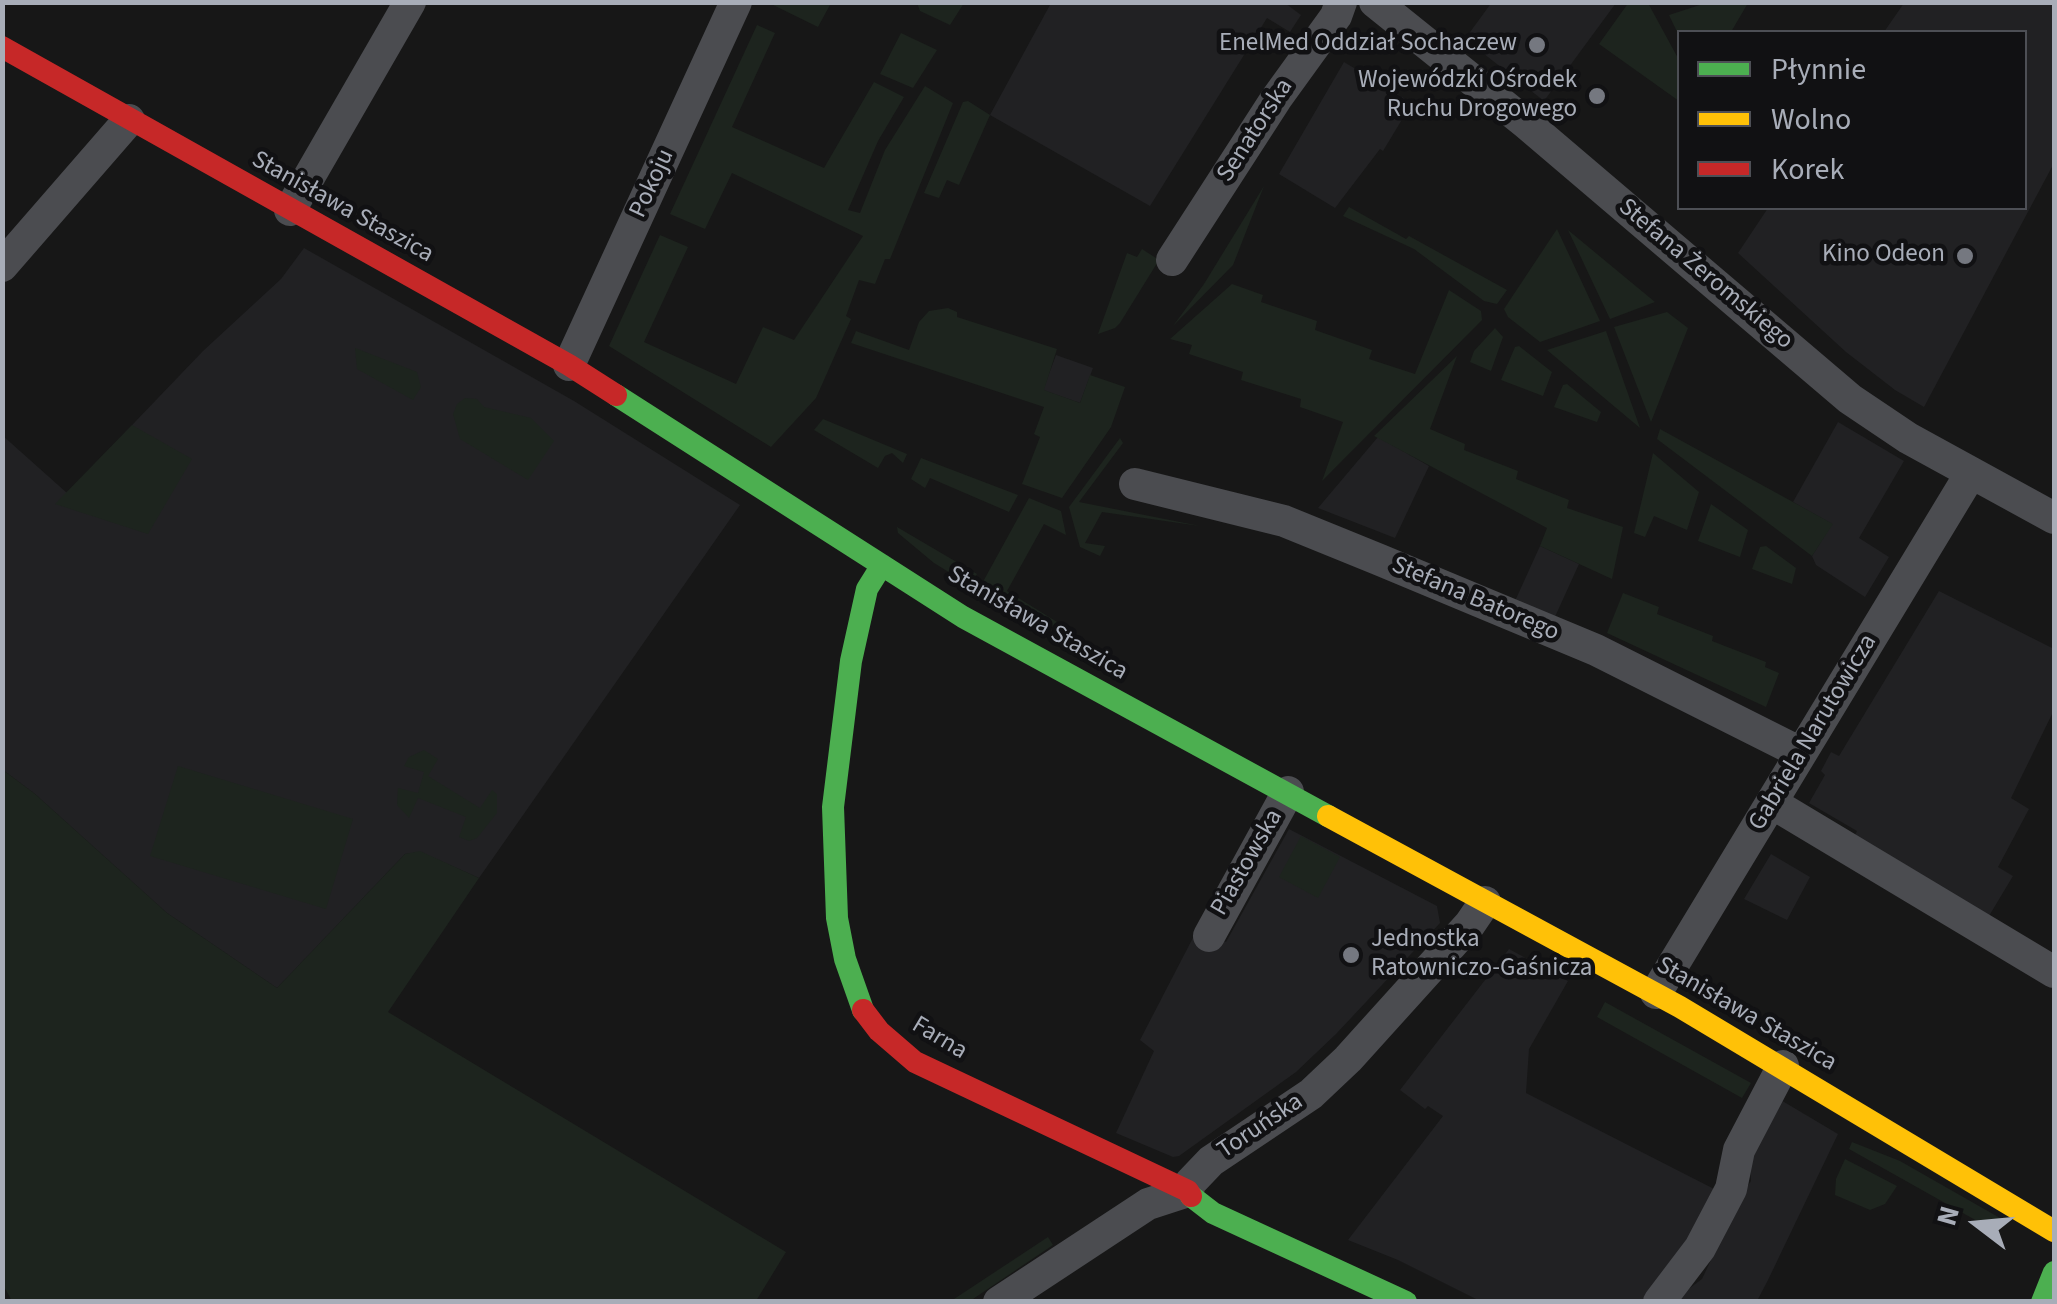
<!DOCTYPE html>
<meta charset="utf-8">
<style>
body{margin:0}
#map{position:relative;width:2057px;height:1304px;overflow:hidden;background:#171717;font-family:"Source Sans 3",sans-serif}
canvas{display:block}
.frame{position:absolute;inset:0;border:5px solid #a8adb8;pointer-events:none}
.legend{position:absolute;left:1677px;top:30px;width:350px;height:180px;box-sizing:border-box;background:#111113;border:2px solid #4d4f55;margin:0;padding:12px 18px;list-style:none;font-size:30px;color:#a8adb8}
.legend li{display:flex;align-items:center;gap:20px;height:50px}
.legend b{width:50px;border:2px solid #4d4f55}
.north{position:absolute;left:1927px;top:1174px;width:100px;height:100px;-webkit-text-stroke:8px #111113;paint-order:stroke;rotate:286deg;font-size:28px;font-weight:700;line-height:40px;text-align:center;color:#a8adb8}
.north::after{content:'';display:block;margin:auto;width:35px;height:45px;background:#a8adb8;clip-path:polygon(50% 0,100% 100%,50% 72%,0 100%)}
</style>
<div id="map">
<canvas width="2057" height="1304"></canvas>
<div class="frame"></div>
<ul class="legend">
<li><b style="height:12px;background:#4caf50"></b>Płynnie</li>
<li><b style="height:12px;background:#ffc107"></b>Wolno</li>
<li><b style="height:12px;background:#c62828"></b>Korek</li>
</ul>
<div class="north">N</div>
</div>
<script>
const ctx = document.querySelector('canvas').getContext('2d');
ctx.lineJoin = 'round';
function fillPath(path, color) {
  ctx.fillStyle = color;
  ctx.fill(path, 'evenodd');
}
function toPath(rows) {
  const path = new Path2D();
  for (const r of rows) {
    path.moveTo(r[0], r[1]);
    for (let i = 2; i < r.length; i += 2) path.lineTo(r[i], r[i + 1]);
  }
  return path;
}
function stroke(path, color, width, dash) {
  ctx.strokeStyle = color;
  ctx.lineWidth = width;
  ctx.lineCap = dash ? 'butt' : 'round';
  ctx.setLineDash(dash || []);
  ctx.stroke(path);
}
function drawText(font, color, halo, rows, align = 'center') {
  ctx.font = font + ' "Source Sans 3",sans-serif';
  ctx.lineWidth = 9;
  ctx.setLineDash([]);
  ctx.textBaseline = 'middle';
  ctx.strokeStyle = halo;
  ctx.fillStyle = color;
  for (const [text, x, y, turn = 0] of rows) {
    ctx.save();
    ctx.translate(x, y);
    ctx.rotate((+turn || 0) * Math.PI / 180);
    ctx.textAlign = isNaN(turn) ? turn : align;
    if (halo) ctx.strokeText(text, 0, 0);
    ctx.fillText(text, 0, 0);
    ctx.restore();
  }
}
fillPath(toPath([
 [1492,2,1616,2,1616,3,1544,101,1465,39],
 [1051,3,1285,3,1301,15,1290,32,1267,18,1150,206,990,115],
 [1904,3,2054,3,2054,163,1924,407,1895,390,1846,352,1738,253,1768,208,2024,208,2024,32,1884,32],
 [1344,62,1412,103,1383,151,1380,149,1335,208,1279,174],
 [304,248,574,401,740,505,479,878,420,852,405,854,277,988,167,913,35,794,3,770,2,435,67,493,203,351,281,279],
 [1056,355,1093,368,1080,403,1043,390],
 [1838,422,1904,461,1859,538,1889,557,1865,597,1816,565,1812,556,1832,524,1793,502],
 [1378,437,1429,466,1395,538,1318,508],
 [1540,546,1579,564,1554,619,1515,601],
 [1939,591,2054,649,2054,710,2011,798,2029,809,1998,867,2013,876,1989,916,1853,839,1857,831,1809,803,1825,775,1821,771,1831,752,1839,756],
 [1289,829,1437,906,1440,923,1336,1034,1296,1072,1179,1156,1173,1157,1116,1133,1154,1051,1140,1040,1197,930,1226,942],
 [1771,854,1810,877,1787,920,1744,899],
 [1509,949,1568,981,1529,1049,1526,1093,1722,1193,1704,1227,1668,1264,1651,1292,1642,1301,1480,1301,1398,1260,1348,1240,1443,1116,1428,1106,1425,1109,1400,1090],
 [1774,1096,1838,1134,1768,1280,1757,1301,1671,1302,1702,1279,1741,1196,1751,1181,1749,1146]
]), '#212123');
fillPath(toPath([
 [767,2,831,2,831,3,818,27],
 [1629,2,1648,3,1679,60,1679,101,1599,44],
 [917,3,917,2,964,3,950,25,920,11],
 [1706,3,1748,3,1731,32,1680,32,1679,36,1669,15],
 [757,25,775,33,732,127,824,168,874,82,904,97,878,141,848,210,860,213,885,150,925,86,953,103,890,259,885,259,875,284,859,280,846,316,851,319,816,398,771,447,609,346,660,235,688,247,644,342,736,384,763,327,794,340,863,236,732,173,705,229,670,214],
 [901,33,937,50,913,88,880,74],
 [968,101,990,115,959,185,947,180,939,198,924,193,963,102],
 [1264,186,1233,265,1173,326,1204,284],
 [1349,207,1406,239,1409,236,1507,290,1497,304,1484,301,1414,249,1343,216],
 [1557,229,1600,321,1540,342,1508,317,1504,309],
 [1568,230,1655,302,1610,319],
 [1142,249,1159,260,1120,323,1115,328,1098,334,1127,253,1137,257],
 [1232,284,1263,295,1261,302,1317,321,1315,330,1372,350,1369,359,1415,374,1449,290,1481,311,1482,320,1322,481,1343,422,1300,407,1301,399,1241,380,1243,372,1189,354,1192,345,1170,339],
 [948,308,957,312,957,317,1057,349,1044,390,1080,403,1090,375,1125,387,1111,427,1062,498,1022,484,1040,437,1034,434,1044,407,851,343,856,331,909,350,919,322,929,311],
 [1667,312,1688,328,1651,422,1614,327],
 [1495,328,1503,337,1491,371,1470,362,1474,351],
 [1606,331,1640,428,1547,350],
 [1519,346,1552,372,1543,396,1501,380,1515,347],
 [355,348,417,372,421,387,413,400,357,369],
 [1457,356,1430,429,1465,444,1464,450,1518,471,1516,479,1569,500,1567,508,1623,527,1612,579,1540,546,1547,528,1374,436],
 [1567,384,1601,412,1597,422,1554,407,1563,385],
 [465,398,477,399,484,407,531,418,554,441,528,480,460,439,453,414,457,404],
 [823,419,907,454,903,463,892,453,885,456,878,468,814,430],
 [132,425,192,459,148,534,55,504],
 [1660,429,1833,524,1812,556,1657,439],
 [1120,438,1123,443,1079,502,1200,526,1102,512,1085,543,1105,546,1100,556,1080,547,1069,507],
 [1653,453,1699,492,1687,530,1654,516,1645,537,1634,533],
 [921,458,1018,495,1009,512,930,478,925,488,911,479],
 [1029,498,1061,511,1066,535,1044,524,1007,591,1062,625,1059,630,979,589],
 [1711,504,1748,530,1740,557,1698,541],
 [897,527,977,574,970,585,934,563,898,533],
 [1766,546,1796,568,1792,584,1752,569,1760,547],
 [1623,593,1659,607,1657,614,1713,636,1712,641,1766,662,1765,667,1779,673,1766,707,1607,633],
 [424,750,438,759,428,776,480,808,492,790,497,794,497,813,477,838,469,841,459,837,466,817,418,798,409,818,397,805,398,788,418,793,424,772,404,766,409,757],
 [178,766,353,819,326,909,150,856],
 [3,770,35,794,167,913,277,988,405,854,420,851,479,878,388,1012,786,1252,756,1301,12,1301,2,1283],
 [1301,836,1340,857,1318,898,1279,877],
 [1605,1002,1751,1083,1742,1098,1597,1017],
 [1852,1142,1900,1161,2000,1218,1993,1228,1986,1226,1849,1149],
 [1845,1159,1897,1186,1885,1204,1870,1210,1835,1195,1836,1179],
 [1048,1237,1053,1245,970,1301,951,1301]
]), '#1d241e');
stroke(toPath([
 [1375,2,1527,124,1850,399,1908,438,2054,518],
 [290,210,410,2],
 [1172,260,1276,99,1336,16,1341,2],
 [2,266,129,120],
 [569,365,736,2],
 [1135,484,1284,521,1380,560,1596,650,1801,753],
 [1772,803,2054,972],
 [1209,936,1288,792],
 [1656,993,1971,473],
 [999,1302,1148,1204,1188,1191,1190,1183,1211,1161,1311,1094,1348,1059,1470,924,1485,902],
 [1659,1302,1700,1248,1731,1189,1739,1150,1783,1066]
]), '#4b4c50', 32);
stroke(toPath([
 [616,395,963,617,1328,816],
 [863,1010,845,959,837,918,833,807,851,661,867,589,882,565],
 [1191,1196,1213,1213,1406,1302],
 [2042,1302,2054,1272]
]), '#4caf50', 22);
stroke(toPath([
 [1328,816,1680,1007,2054,1231]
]), '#ffc107', 22);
stroke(toPath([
 [2,47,569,365,616,395],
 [863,1010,879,1031,915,1062,1188,1191,1191,1196]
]), '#c62828', 22);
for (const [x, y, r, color] of [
 [1537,45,10,"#757880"],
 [1597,96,10,"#757880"],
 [1965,256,10,"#757880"],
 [1351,955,10,"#757880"]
]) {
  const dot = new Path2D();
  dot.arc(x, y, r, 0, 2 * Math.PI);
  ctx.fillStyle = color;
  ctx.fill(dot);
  stroke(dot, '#111113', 4);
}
drawText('25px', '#a8adb8', '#111113', [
 ["EnelMed Oddział Sochaczew",1517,45],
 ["Wojewódzki Ośrodek",1577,82],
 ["Ruchu Drogowego",1577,111],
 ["Kino Odeon",1945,256],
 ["Jednostka",1371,941,"left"],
 ["Ratowniczo-Gaśnicza",1371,970,"left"]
], 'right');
drawText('25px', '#a8adb8', '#111113', [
 ["Senatorska",1256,131,-57],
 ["Pokoju",653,184,-65],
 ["Stanisława Staszica",342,208,29],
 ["Stefana Żeromskiego",1705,275,40],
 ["Stefana Batorego",1475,600,23],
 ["Stanisława Staszica",1037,624,30],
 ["Gabriela Narutowicza",1814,733,-59],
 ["Piastowska",1248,863,-60],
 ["Stanisława Staszica",1746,1015,30],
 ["Farna",939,1039,31],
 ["Toruńska",1261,1127,-34]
]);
</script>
